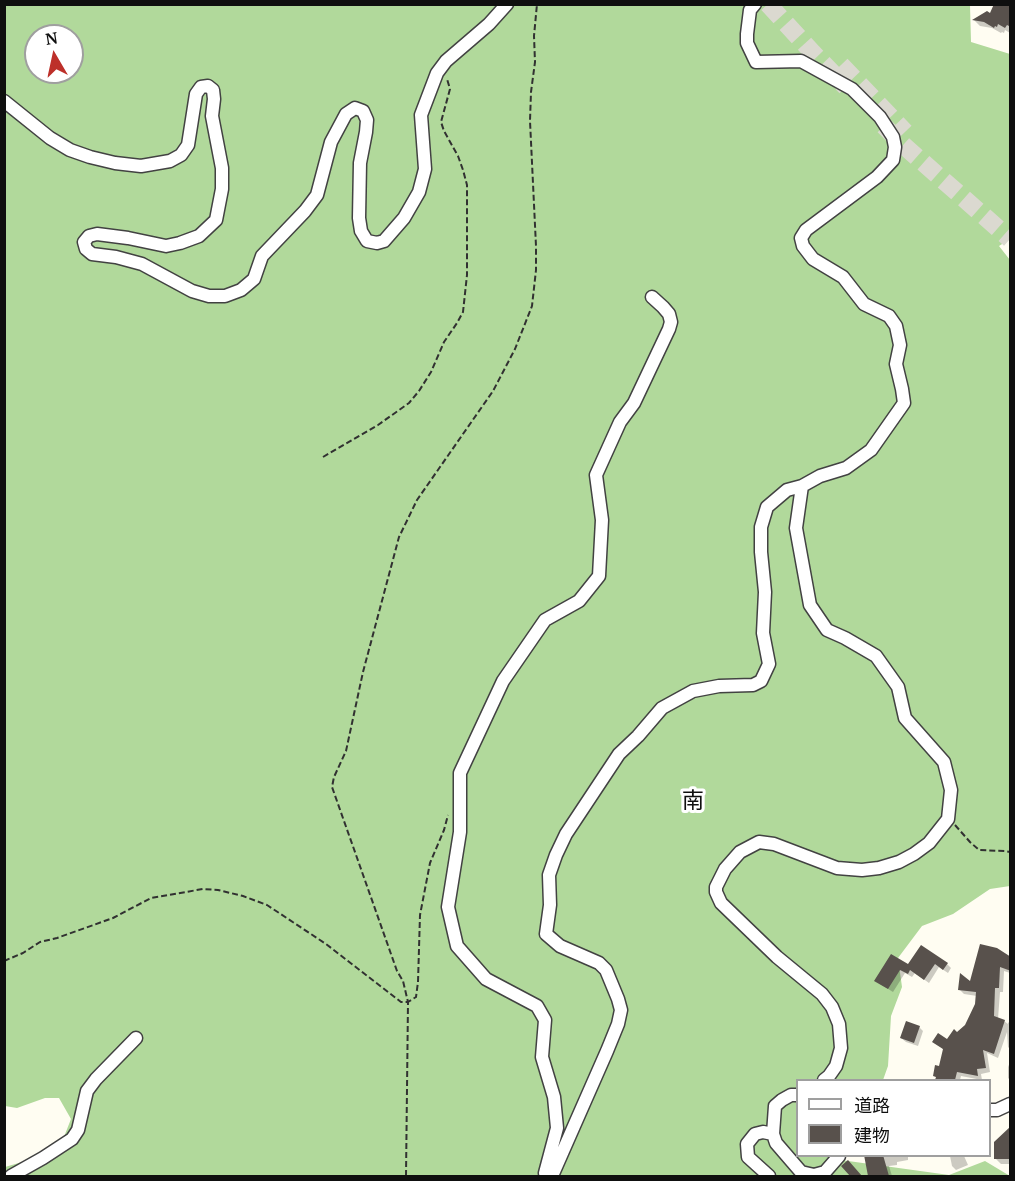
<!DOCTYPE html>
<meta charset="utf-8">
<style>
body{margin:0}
#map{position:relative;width:1015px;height:1181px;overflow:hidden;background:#fffdf2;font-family:"PT Serif","Noto Sans JP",serif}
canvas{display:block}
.frame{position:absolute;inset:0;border:6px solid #0f0f0f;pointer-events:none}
.legend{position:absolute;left:796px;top:1079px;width:195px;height:78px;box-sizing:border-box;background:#fff;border:2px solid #9f9f9f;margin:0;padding:8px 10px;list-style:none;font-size:18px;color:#0f0f0f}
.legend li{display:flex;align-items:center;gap:12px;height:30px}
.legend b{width:30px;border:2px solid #9f9f9f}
.north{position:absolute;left:24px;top:24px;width:60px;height:60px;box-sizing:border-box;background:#fff;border:2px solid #9f9f9f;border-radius:50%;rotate:351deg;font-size:16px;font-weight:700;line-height:24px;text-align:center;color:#0f0f0f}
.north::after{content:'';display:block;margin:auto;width:21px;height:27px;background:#bd302a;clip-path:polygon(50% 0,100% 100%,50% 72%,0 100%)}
</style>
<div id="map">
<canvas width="1015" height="1181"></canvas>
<div class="frame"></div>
<ul class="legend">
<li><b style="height:8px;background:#fff"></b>道路</li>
<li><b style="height:16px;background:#58514c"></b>建物</li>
</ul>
<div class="north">N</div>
</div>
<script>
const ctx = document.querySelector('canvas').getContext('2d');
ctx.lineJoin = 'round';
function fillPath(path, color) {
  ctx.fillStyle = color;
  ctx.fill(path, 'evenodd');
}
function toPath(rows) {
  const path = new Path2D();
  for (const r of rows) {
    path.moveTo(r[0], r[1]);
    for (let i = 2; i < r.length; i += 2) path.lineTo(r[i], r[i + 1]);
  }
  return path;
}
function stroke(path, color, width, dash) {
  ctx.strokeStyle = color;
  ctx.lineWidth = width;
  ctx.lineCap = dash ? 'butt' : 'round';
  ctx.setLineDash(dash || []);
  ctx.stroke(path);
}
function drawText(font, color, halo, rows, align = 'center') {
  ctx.font = font + ' "PT Serif","Noto Sans JP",serif';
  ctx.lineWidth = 6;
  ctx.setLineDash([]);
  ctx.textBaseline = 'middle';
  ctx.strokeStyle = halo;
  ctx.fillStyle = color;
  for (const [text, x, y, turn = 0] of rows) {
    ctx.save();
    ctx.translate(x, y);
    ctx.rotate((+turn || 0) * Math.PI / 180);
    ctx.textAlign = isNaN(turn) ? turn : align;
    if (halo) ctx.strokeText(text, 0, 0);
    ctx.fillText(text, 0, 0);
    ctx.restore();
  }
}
fillPath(toPath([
 [5,5,970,5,971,42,1010,54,1010,239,999,246,1010,260,1010,886,990,889,953,914,922,926,898,958,902,987,891,1016,888,1066,883,1080,798,1080,798,1156,838,1156,841,1160,949,1175,985,1161,1010,1176,5,1176,5,1167,29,1160,62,1142,71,1119,59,1098,45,1098,17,1108,5,1106],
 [36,36,72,36,72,72,36,72]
]), '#b1d99b');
fillPath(toPath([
 [1010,4,1010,33,1005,30,1004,33,1002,32,1001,33,992,28,980,26,974,20,991,15],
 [922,947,947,964,951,968,948,973,939,967,929,983,915,973,912,977,905,973,893,992,880,984,892,956,909,966],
 [1010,959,1010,973,1004,971,1003,992,1000,992,998,1019,1004,1021,1008,1024,1008,1022,1010,1024,1010,1049,1008,1047,1007,1032,998,1058,987,1053,990,1072,981,1074,982,1080,961,1076,960,1080,936,1080,937,1078,934,1075,940,1068,944,1050,934,1041,948,1041,957,1034,966,1026,976,1005,977,996,964,994,959,989,971,984],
 [919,1027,923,1031,918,1046,906,1042,901,1038],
 [1010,1062,1010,1080,1008,1078,1008,1067],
 [1010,1128,1010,1164,1001,1164,995,1158],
 [865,1156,908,1156,908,1160,897,1162,897,1165,889,1166,892,1176,880,1176,879,1172,873,1176,868,1172],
 [950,1156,964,1156,968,1165,956,1170,952,1166]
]), '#0003');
fillPath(toPath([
 [994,4,1011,4,1011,27,1007,25,1005,28,998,24,997,27,995,26,994,28,984,22,972,20,987,11,990,13],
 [980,944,997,948,1011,957,1011,971,1000,967,999,988,995,988,994,1016,1005,1020,994,1054,983,1050,986,1068,977,1069,978,1076,957,1072,955,1080,935,1080,936,1077,933,1076,935,1065,939,1066,943,1049,932,1042,938,1033,947,1039,954,1029,957,1032,965,1025,975,1004,976,992,958,990,960,973,970,981],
 [921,945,948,963,943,970,935,964,924,980,910,970,908,974,900,970,888,989,874,981,891,954,908,964],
 [906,1021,920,1026,914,1043,900,1038],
 [1011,1126,1011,1159,994,1159,994,1142],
 [864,1155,883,1155,889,1176,868,1176],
 [848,1160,862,1176,850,1176,841,1166]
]), '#58514c');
stroke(toPath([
 [768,4,813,53,846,87],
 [841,65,905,132],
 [884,126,902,144,1010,239]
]), '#dbd9d0', 18, [18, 9]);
const minor = toPath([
 [4,101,50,138,70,150,90,157,115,163,141,166,170,161,181,155,188,145,196,94,201,87,208,86,213,90,214,99,212,116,222,168,222,189,216,220,199,236,180,243,166,246,128,238,97,234,89,236,84,242,86,249,92,254,116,257,142,264,192,291,209,296,225,296,241,290,254,279,262,256,305,211,317,195,331,142,346,114,355,108,363,111,367,120,366,132,360,163,359,218,361,231,367,241,377,243,384,241,404,218,419,192,425,169,421,115,437,73,446,61,489,24,507,4],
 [802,486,796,528,810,605,827,630,845,638,876,656,898,687,905,718,944,762,951,790,948,819,929,843,914,854,899,862,879,868,862,870,837,868,774,844,759,842,740,852,725,869,716,887,716,892,721,903,777,957,822,994,832,1007,839,1024,841,1048,836,1066,829,1076,824,1080],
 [798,1095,791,1095,782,1100,775,1106,773,1134,776,1143,801,1172,814,1175,825,1172,839,1156],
 [990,1110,997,1110,1010,1104],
 [11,1176,43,1158,72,1139,78,1130,87,1091,96,1079,136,1038],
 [546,1176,545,1173,557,1128,554,1097,542,1057,545,1020,537,1006,486,979,457,946,448,907,460,832,460,773,503,681,545,620,579,601,599,576,602,520,596,475,620,422,634,403,669,329,671,322,669,314,663,307,652,297],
 [552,1176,607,1051,618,1024,621,1010,618,999,606,970,599,963,560,946,546,934,550,905,549,875,556,855,566,834,619,754,638,736,662,708,693,691,719,686,753,685,761,681,769,664,763,633,765,592,761,552,761,527,767,507,787,490,802,486,820,476,846,468,871,450,904,403,902,389,896,364,900,345,896,326,889,316,864,304,843,277,813,259,803,246,801,238,806,230,877,177,893,160,895,147,893,137,880,117,852,89,801,61,756,62,747,43,747,34,750,10,755,4],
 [769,1176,748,1157,747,1144,755,1134,763,1132,773,1134]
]);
stroke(minor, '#424242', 15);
stroke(toPath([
 [323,457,378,425,409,403,419,391,431,372,444,342,457,323,463,312,467,275,467,185,463,170,458,156,444,131,441,122,450,89,447,79],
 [955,825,970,842,979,850,1005,851,1010,852],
 [4,961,23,953,40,942,57,938,113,918,151,898,203,889,218,890,243,896,267,905,326,944,401,1002,408,1002,416,997,418,982,420,915,430,863,444,830,448,815],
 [406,1176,408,1002,403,981,397,971,332,787,334,777,346,751,363,672,399,537,417,500,493,391,515,349,532,306,536,270,536,246,530,121,531,92,535,62,534,36,537,4]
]), '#313131', 2, [6, 3]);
stroke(minor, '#fff', 12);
drawText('22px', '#0f0f0f', '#fff', [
 ["南",693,802]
]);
</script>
